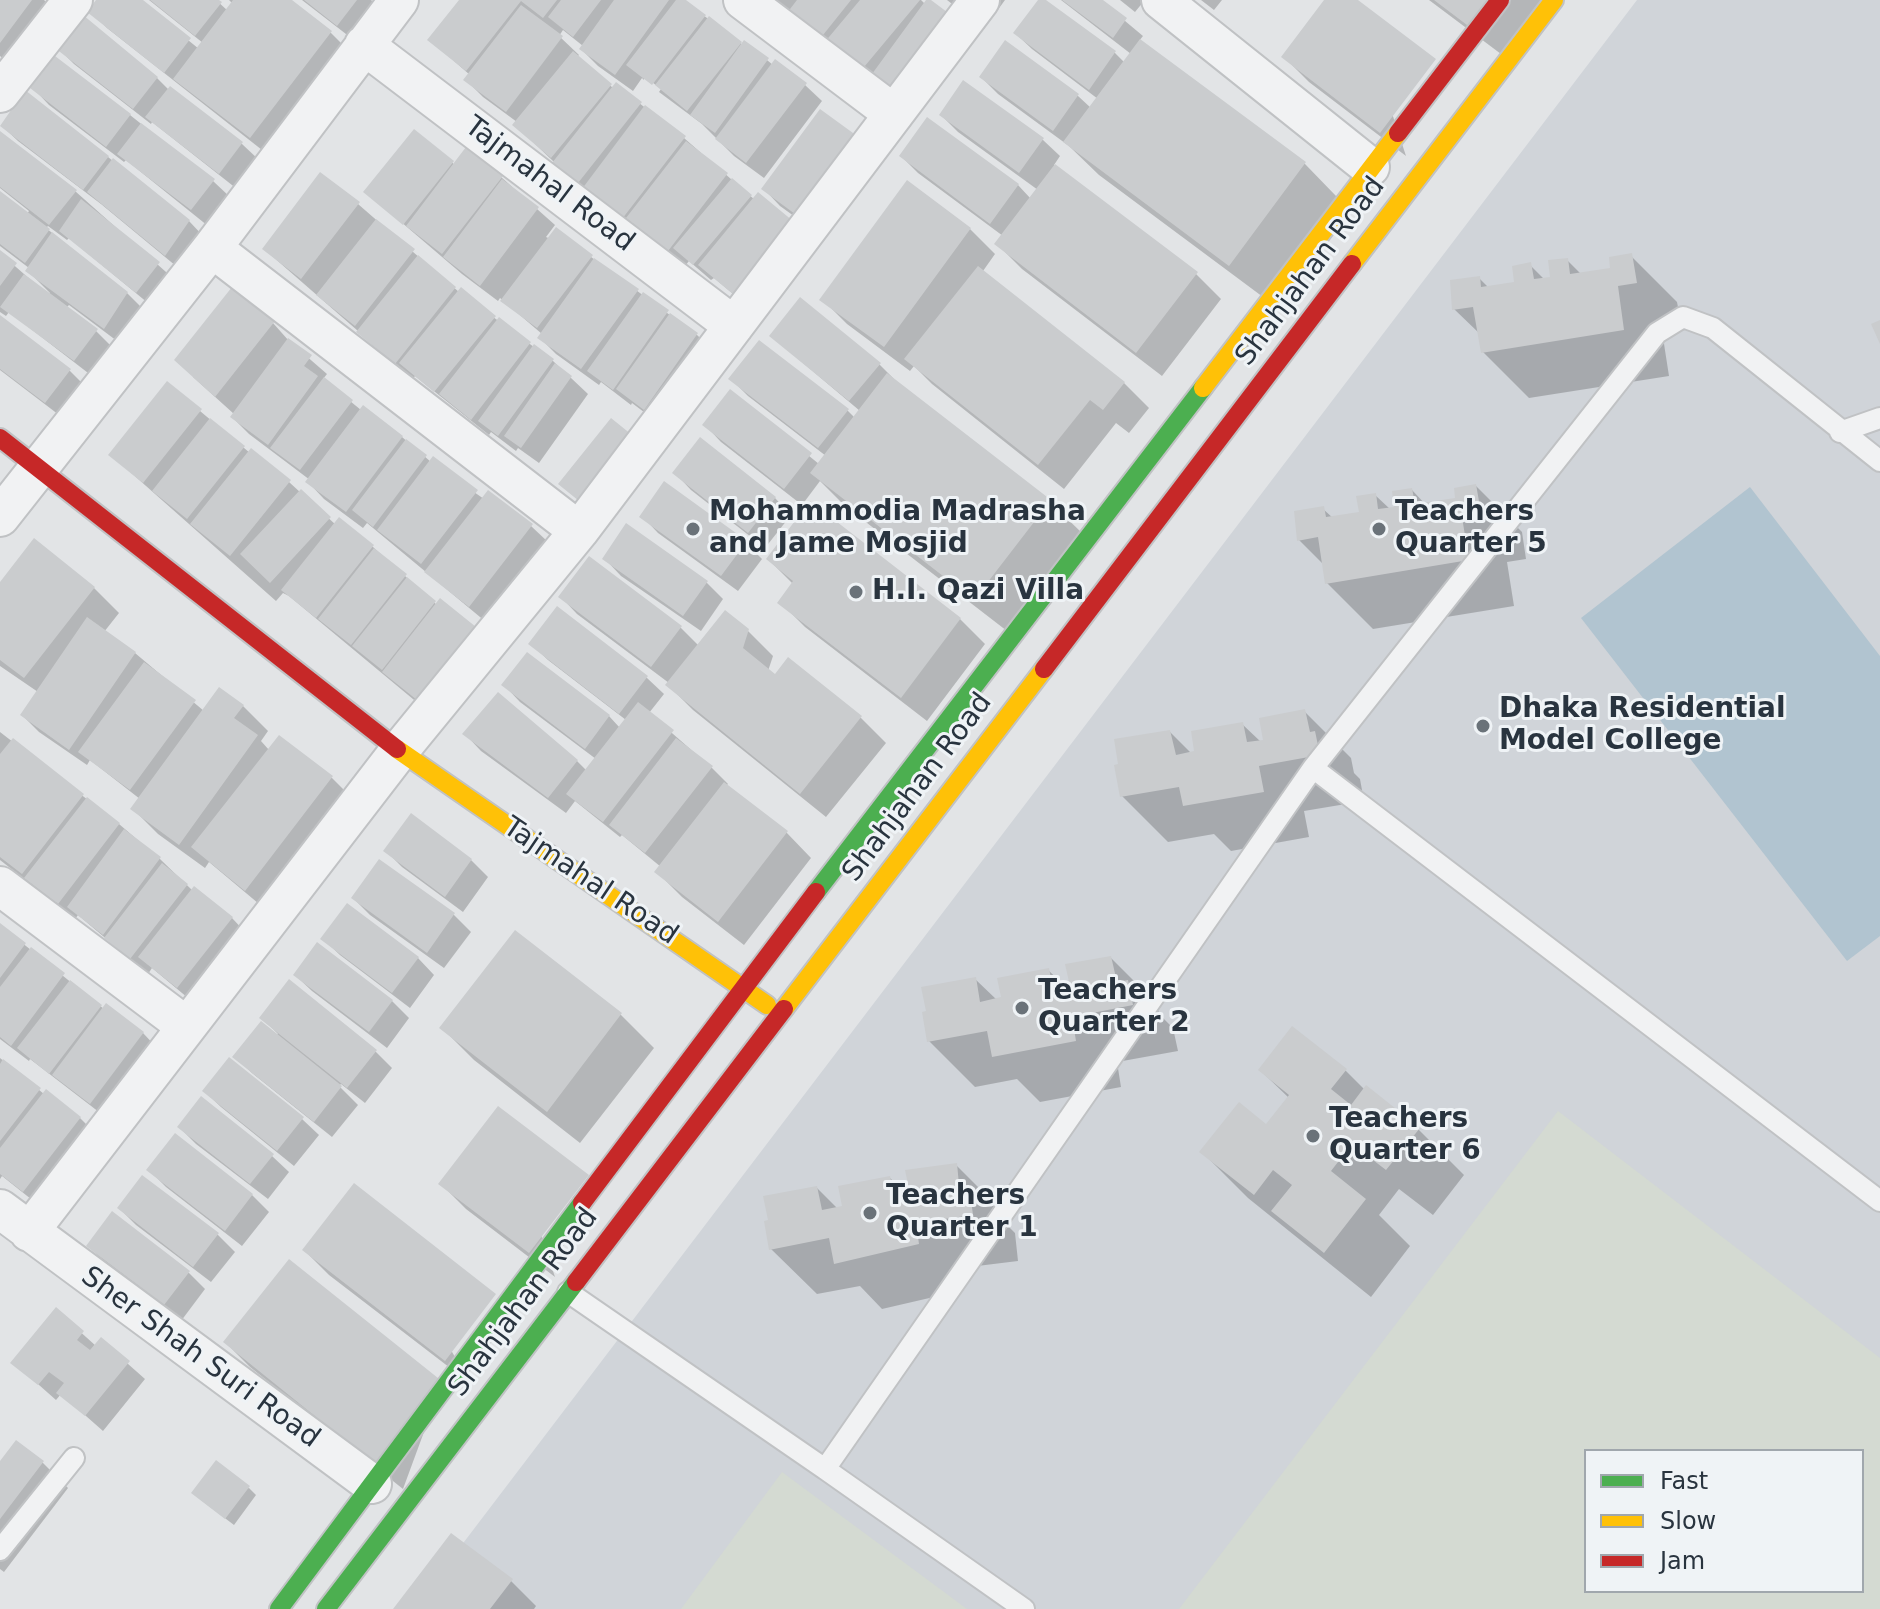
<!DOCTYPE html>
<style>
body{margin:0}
#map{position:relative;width:1880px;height:1609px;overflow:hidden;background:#e2e4e6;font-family:"DejaVu Sans",sans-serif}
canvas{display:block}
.legend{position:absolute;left:1584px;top:1449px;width:280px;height:144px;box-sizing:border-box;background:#eff3f6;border:2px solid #a0a7ad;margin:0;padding:10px 14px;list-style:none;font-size:24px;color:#29343f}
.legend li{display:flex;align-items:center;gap:16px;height:40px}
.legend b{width:40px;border:2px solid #a0a7ad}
</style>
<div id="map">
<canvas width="1880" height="1609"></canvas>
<ul class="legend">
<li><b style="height:10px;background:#4caf50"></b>Fast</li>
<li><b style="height:10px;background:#ffc107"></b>Slow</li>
<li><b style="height:10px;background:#c62828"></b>Jam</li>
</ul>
</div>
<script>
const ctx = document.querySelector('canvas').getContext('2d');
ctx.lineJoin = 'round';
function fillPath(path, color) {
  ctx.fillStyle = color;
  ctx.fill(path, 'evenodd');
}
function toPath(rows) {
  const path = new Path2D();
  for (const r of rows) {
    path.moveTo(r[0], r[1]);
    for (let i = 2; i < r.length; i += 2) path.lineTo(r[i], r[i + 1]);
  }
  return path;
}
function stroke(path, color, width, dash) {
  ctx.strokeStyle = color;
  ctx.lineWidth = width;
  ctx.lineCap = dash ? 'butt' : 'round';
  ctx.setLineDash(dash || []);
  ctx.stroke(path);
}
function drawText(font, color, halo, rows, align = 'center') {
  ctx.font = font + ' "DejaVu Sans",sans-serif';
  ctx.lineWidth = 6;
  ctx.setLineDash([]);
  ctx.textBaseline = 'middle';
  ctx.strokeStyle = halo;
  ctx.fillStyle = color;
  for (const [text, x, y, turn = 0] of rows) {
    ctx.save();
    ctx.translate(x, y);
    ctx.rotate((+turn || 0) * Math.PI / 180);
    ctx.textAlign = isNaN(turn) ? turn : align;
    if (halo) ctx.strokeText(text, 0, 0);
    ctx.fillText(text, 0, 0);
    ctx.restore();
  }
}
fillPath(toPath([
 [1637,0,1880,0,1880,1609,413,1609],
 [1586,1451,1862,1451,1862,1591,1586,1591]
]), '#d0d4d9');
fillPath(toPath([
 [1558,1111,1880,1358,1880,1609,1179,1609],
 [1862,1451,1862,1591,1586,1591,1586,1451],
 [782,1472,967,1609,681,1609]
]), '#d4dad2');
fillPath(toPath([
 [1750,487,1880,656,1880,936,1847,961,1581,618]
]), '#b1c4d0');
fillPath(toPath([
 [0,0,44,0,62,18,21,73,0,56],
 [99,0,139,0,199,49,203,43,149,0,216,0,228,11,233,4,229,0,289,0,331,33,356,58,276,161,107,28,90,11],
 [302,0,371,0,380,8,355,41],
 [461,0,683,0,743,45,745,42,773,65,805,85,822,101,764,178,734,156,702,124,659,92,661,89,644,76,644,80,642,78,633,91,598,66,581,49,583,46,563,30,559,36,579,55,577,57,613,88,616,85,684,138,755,200,757,314,714,278,711,280,689,261,685,266,642,231,640,234,572,179,515,125,517,122,483,97,466,80,470,75,430,40],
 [765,0,921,0,925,4,890,89],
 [947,0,1005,0,984,29],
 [1041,0,1115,53,1125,63,1131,54,1061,0,1100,0,1143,36,1139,41,1305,164,1337,197,1263,297,1099,175,1069,146,998,94,981,77,1006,43,1078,96,1091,108,1098,99,1032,49,1015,33],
 [1120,0,1143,0,1144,1,1135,12],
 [1201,0,1222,0,1214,10],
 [1326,0,1355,0,1406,156,1309,82,1284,57],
 [1429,0,1541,0,1501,54],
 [58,48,157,78,169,90,242,144,259,160,237,189,152,122,151,124,74,64],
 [963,83,1043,140,1060,156,1054,165,1196,274,1221,299,1162,376,1022,269,997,244,1003,236,918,173,901,156,1018,185,1031,199,1038,190,958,132,941,115],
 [33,88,130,115,213,181,230,197,208,226,126,160,124,162,49,105],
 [820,111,823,237,780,206,764,189],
 [1,125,108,157,189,221,205,238,182,271,101,204,18,141],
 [415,132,455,165,501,177,555,225,546,237,591,257,697,335,714,351,661,425,632,403,631,405,601,382,599,385,556,354,539,337,542,334,500,298,498,301,462,274,366,192],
 [0,135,75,191,175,280,154,308,69,238,67,240,48,226,46,228,127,293,144,310,121,344,69,305,66,308,96,331,113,348,92,376,9,312,6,316,0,312,0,253,48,295,50,293,28,271,29,268,0,246,0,194,27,214,29,211,0,188],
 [358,204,459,292,553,361,588,394,539,463,518,448,516,451,491,432,489,435,415,376,413,379,264,249],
 [970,229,995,254,983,271,1124,383,1149,408,1129,433,1116,423,1064,489,932,384,914,366,910,371,847,324,822,299],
 [1631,256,1677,302,1682,328,1662,331,1669,376,1529,398,1483,352,1480,334,1454,309,1479,278,1489,288,1516,283,1530,265,1545,280,1552,279,1567,260,1581,274,1613,269],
 [0,317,70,371,86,387,63,418,0,370],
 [273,323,289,341,327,374,323,379,361,410,402,437,431,462,484,499,531,526,548,542,486,622,367,523,363,528,324,499,308,482,310,480,249,434,232,417,234,414,193,377],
 [771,336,879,364,896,381,1050,502,1083,534,1007,631,845,506,820,481,802,505,721,442,705,425,730,392,819,464,826,456,748,396,731,379,847,410,855,418,860,411],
 [200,411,250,453,289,482,336,525,340,520,373,547,437,605,443,724,289,596,283,593,276,601,111,455],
 [675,473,775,498,791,515,765,548,691,490],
 [1476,486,1522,532,1526,559,1507,562,1514,606,1373,629,1327,583,1324,565,1299,540,1323,509,1333,518,1361,514,1375,495,1390,509,1397,508,1412,490,1426,505,1457,500],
 [642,516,745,542,762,559,738,591,658,533],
 [590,559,681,628,699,646,748,631,773,656,768,671,775,677,789,660,861,718,886,743,826,817,693,710,668,685,669,683,577,614,561,597],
 [605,559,706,582,723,599,701,631,621,576],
 [768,559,960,619,985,644,927,721,805,627,780,602,793,584],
 [0,585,94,588,119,613,104,632,135,653,204,711,243,706,268,731,261,741,269,750,332,778,357,803,271,914,209,862,205,868,158,834,133,809,140,799,90,760,87,765,39,732,22,715,38,692,0,666],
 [558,608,647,678,664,694,649,713,712,768,728,784,726,786,786,832,811,858,744,945,682,897,657,872,661,867,622,835,620,837,575,801,566,813,481,751,465,734,577,761,587,771,596,759,520,702,504,685,609,716,620,728,626,720,548,660,531,644],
 [1305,712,1351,758,1354,773,1360,779,1364,801,1304,811,1309,837,1231,851,1214,834,1168,842,1122,796,1170,732,1192,754,1242,724,1261,742],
 [0,732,119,824,160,859,193,891,232,918,248,935,194,1003,152,968,148,974,78,915,75,919,0,860],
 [386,851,471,860,488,877,463,912,402,867],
 [380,861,454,915,471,932,444,968,370,915,353,898],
 [0,925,104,1009,143,1033,159,1050,108,1119,30,1059,29,1061,0,1039],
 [515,932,621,1015,654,1048,580,1143,474,1060,442,1028],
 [323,939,418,958,434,975,410,1008,340,955],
 [1111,958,1157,1004,1159,1014,1173,1028,1178,1051,1117,1062,1121,1087,1040,1102,1017,1079,975,1087,929,1041,975,979,997,1000,1048,970,1067,988,1072,987],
 [295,975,392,1001,409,1018,387,1048,312,991],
 [290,982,376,1052,392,1068,365,1103,341,1084,339,1086,358,1105,332,1137,252,1073,235,1057,278,1034,262,1018],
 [1292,1029,1346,1071,1365,1090,1418,1129,1464,1175,1433,1215,1399,1189,1379,1215,1410,1246,1371,1297,1248,1198,1202,1152,1267,1127,1289,1098,1260,1070],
 [0,1058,44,1094,80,1118,97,1135,41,1207,2,1176,0,1179],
 [204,1091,302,1119,319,1135,294,1166,221,1107],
 [499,1108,555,1277,466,1209,441,1184],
 [179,1127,272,1156,289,1172,268,1199,196,1144],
 [175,1136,252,1195,269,1212,242,1246,166,1187,149,1170],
 [956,1165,1002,1211,1003,1221,1015,1233,1018,1261,961,1268,964,1290,882,1309,860,1286,817,1294,771,1249,817,1188,838,1209,890,1178,908,1196,912,1195],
 [143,1178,218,1235,235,1252,211,1282,136,1225,119,1208],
 [354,1186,471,1384,329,1275,304,1250],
 [88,1246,189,1273,205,1289,181,1321,105,1262],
 [56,1310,96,1346,101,1340,145,1379,103,1431,61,1394,56,1400,13,1362],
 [225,1342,442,1383,403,1489,250,1367],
 [16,1442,43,1463,68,1488,4,1572,0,1569,0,1464],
 [249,1488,256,1495,234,1525,201,1500],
 [511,1581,536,1606,534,1609,395,1609]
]), '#0003');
fillPath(toPath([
 [0,0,32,0,0,43],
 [96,0,143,0,191,38,164,73,87,12],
 [150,0,219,0,222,2,195,36],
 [233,0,292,0,332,31,250,138,173,79],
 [304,0,357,0,337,26],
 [459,0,557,0,543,18,521,1,466,71,427,40],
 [561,0,601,0,573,37,548,17],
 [614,0,669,0,615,75,579,49],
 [676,0,686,0,706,15,652,85,626,65],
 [797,0,851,0,819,40,787,13],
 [860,0,920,0,859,73,824,43],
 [926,0,931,0,955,18,898,93,872,74],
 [1038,0,1046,0,1116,51,1089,90,1013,33],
 [1062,0,1103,0,1127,18,1113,38],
 [1324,0,1358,0,1436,59,1380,133,1281,57],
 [1434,0,1498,0,1475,31],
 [521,5,563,36,506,112,463,80],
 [83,15,158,77,133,109,55,48],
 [709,16,742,42,687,111,655,85],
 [1140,39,1306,162,1229,266,1063,142],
 [744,40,769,58,715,133,690,115],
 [1005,40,1079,94,1053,131,979,77],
 [573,51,612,84,551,158,512,125],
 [55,56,131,114,106,147,30,88],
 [775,59,807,83,746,163,715,139],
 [963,80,1044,138,1019,173,939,115],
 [616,82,642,102,578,183,552,163],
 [170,86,243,142,219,174,145,117],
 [25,90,109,156,83,190,0,126],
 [645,105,686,136,622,219,582,189],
 [820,109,864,141,806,222,761,189],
 [927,117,1019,184,990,224,899,156],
 [141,123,215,179,191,210,117,154],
 [414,129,454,161,403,225,363,192],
 [0,131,77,190,49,225,0,187],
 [686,141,728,173,668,251,626,218],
 [466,147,503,176,442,254,406,226],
 [113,158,190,220,165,256,87,192],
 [1055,164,1198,272,1136,353,994,244],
 [320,172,360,202,301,279,262,249],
 [732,178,752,195,693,265,673,248],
 [502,179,539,207,480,286,443,257],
 [907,180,971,228,884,347,819,300],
 [0,191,50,229,25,263,0,244],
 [758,192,799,226,739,299,698,265],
 [81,199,160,262,136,293,59,231],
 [376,219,415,249,355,326,316,295],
 [556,227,593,255,537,328,500,301],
 [52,232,128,292,104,329,25,271],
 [0,250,17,263,0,286],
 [1632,253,1637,283,1618,286,1624,330,1481,353,1473,307,1452,310,1450,280,1480,276,1481,287,1514,282,1512,266,1531,262,1534,279,1550,277,1548,260,1568,258,1570,274,1610,268,1609,257],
 [418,255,456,287,395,364,356,332],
 [594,258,639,289,581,369,537,338],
 [978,266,1125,382,1103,410,1090,400,1038,465,904,359],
 [24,274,98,329,74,361,0,307],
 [232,287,275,321,215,397,174,360],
 [461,287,496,316,434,392,399,363],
 [643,292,669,310,613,390,587,371],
 [800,297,881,363,849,401,769,336],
 [670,313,698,333,644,410,616,389],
 [0,315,71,369,45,403,0,369],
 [499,317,531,342,471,420,439,394],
 [1880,320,1880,344,1871,324],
 [288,338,312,355,304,366,318,376,268,445,230,417],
 [759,340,849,409,818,448,728,379],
 [534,344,554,359,498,436,478,421],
 [555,363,572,376,521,448,504,436],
 [887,373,1051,500,974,600,810,473],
 [324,377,353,400,300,470,270,448],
 [167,381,202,409,143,483,108,455],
 [730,389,812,453,784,489,702,425],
 [363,405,403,436,346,512,305,482],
 [210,418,245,446,187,519,152,491],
 [611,418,637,439,584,505,558,484],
 [700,437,776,497,748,533,672,473],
 [406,439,427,455,373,527,352,510],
 [251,448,291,480,230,556,190,524],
 [433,456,478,490,421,564,377,530],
 [664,481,747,541,721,576,639,517],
 [1476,484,1481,513,1462,517,1469,560,1325,584,1318,537,1297,541,1294,511,1324,506,1326,517,1359,512,1356,496,1376,493,1378,509,1394,507,1392,491,1412,488,1415,504,1455,498,1454,488],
 [301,489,331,517,270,583,240,554],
 [488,490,533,524,469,607,424,572],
 [810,501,961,618,901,698,777,603,793,581,766,559],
 [339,517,374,545,316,618,281,590],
 [626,523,708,581,683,616,602,559],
 [34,538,95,587,24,678,0,660,0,582],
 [374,548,407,574,351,645,318,619],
 [589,556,682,626,651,667,558,597],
 [407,577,436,601,382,670,352,646],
 [440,598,476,627,417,700,382,672],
 [557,606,648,676,619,714,528,644],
 [725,610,749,629,743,648,775,674,788,657,862,716,800,794,665,685],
 [87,617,136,652,69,750,20,715],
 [527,652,610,715,585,749,501,685],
 [144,662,196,700,130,790,78,752],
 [219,687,244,705,234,718,258,735,179,845,130,809],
 [498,692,578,760,548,798,462,734],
 [638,702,674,730,603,822,566,794],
 [1305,709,1310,732,1315,731,1320,755,1259,766,1264,792,1183,806,1179,787,1120,797,1114,765,1118,764,1114,739,1170,730,1176,755,1194,751,1191,731,1243,722,1247,742,1263,740,1259,718],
 [279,735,333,776,245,891,191,847],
 [13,738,84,794,22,874,0,857,0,754],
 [676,738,713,766,645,853,609,825],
 [724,782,788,831,718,922,654,872],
 [87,797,120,823,58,904,24,878],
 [411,813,472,859,445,897,383,851],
 [124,829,161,857,103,935,67,907],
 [379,859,455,913,427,953,351,898],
 [162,863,188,884,130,959,104,938],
 [194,886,233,917,177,988,138,957],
 [347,903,419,957,392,993,320,939],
 [0,923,26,943,0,978],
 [515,930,622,1013,547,1112,439,1028],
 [317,942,393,1000,369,1032,293,975],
 [31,947,65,973,11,1046,0,1037,0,987],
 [1111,956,1117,982,1128,980,1133,1005,1072,1017,1076,1041,992,1057,987,1031,927,1042,922,1012,926,1011,921,987,976,977,980,1002,1001,997,997,978,1049,968,1053,989,1070,986,1065,964],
 [289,979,377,1050,347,1088,259,1018],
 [70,980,102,1005,49,1074,17,1048],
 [106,1003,144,1032,90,1104,52,1075],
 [261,1021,342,1086,314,1122,232,1057],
 [1292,1026,1347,1069,1331,1089,1351,1105,1366,1085,1420,1128,1386,1170,1352,1144,1331,1171,1366,1199,1324,1253,1271,1211,1292,1185,1273,1170,1254,1195,1199,1152,1239,1102,1266,1124,1289,1095,1258,1070],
 [229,1057,304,1117,277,1151,202,1091],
 [3,1059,41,1088,0,1141,0,1064],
 [46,1089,81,1117,23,1192,0,1174,0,1148],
 [201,1096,274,1154,250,1184,177,1127],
 [498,1106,589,1175,529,1253,438,1184],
 [175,1133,253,1194,225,1231,146,1170],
 [957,1163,959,1185,969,1185,973,1215,916,1223,919,1244,834,1264,829,1238,769,1250,764,1221,768,1220,763,1196,817,1186,822,1210,842,1206,838,1186,890,1176,895,1197,910,1194,905,1170],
 [142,1175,219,1233,193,1267,117,1208],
 [354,1183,496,1294,445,1361,302,1250],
 [112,1211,190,1271,164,1305,86,1246],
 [289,1259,443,1382,377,1466,223,1342],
 [56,1307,84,1331,77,1340,90,1350,101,1337,130,1361,85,1416,56,1393,64,1383,49,1372,38,1385,10,1363],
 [16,1440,44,1461,0,1519,0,1461],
 [216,1460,250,1486,225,1519,191,1493],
 [451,1533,513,1579,490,1609,393,1609]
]), '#caccce');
const lane = toPath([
 [1840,432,1880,418],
 [1313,768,1880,1201],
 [568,1292,825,1469],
 [0,1550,74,1458],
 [1024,1609,825,1469,1313,768,1657,333,1683,317,1713,328,1880,461]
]);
const street = toPath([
 [743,0,894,114],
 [1161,0,1370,167],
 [364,45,734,326],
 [0,93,73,0],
 [212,248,579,531],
 [0,517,212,248,399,0],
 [0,886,186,1026],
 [0,1209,372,1484],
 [29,1232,399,751,579,531,980,0]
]);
const fast = toPath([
 [816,892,1203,388],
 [279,1609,582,1203],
 [326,1609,576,1282]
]);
const slow = toPath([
 [1352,264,1554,0],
 [1203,388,1398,133],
 [397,749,767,1005],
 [784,1009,1044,669]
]);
const jam = toPath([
 [1398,133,1500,0],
 [0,438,397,749],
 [1044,669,1352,264],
 [582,1203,816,892],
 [576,1282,784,1009]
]);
stroke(lane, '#c0c2c4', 24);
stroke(street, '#c0c2c4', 42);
stroke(fast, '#c0c2c4', 22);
stroke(slow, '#c0c2c4', 22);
stroke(jam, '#c0c2c4', 22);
stroke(lane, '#f1f2f3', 20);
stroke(street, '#f1f2f3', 38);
stroke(fast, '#4caf50', 18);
stroke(slow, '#ffc107', 18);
stroke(jam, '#c62828', 18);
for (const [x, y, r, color] of [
 [693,529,8,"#6a7279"],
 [1379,529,8,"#6a7279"],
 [856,592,8,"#6a7279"],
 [1483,726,8,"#6a7279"],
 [1022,1008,8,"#6a7279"],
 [1313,1136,8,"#6a7279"],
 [870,1213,8,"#6a7279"]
]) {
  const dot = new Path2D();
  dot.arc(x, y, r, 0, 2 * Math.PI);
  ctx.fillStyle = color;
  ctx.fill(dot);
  stroke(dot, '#eff3f6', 3);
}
drawText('28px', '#29343f', '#eff3f6', [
 ["Tajmahal Road",549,185,37],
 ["Shahjahan Road",1311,272,-53],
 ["Shahjahan Road",918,788,-53],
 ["Tajmahal Road",590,882,34],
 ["Shahjahan Road",524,1303,-53],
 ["Sher Shah Suri Road",200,1358,36]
]);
drawText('bold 28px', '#29343f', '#eff3f6', [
 ["Mohammodia Madrasha",709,513],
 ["and Jame Mosjid",709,545],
 ["Teachers",1395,513],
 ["Quarter 5",1395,545],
 ["H.I. Qazi Villa",872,592],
 ["Dhaka Residential",1499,710],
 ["Model College",1499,742],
 ["Teachers",1038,992],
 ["Quarter 2",1038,1024],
 ["Teachers",1329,1120],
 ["Quarter 6",1329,1152],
 ["Teachers",886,1197],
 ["Quarter 1",886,1229]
], 'left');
</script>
